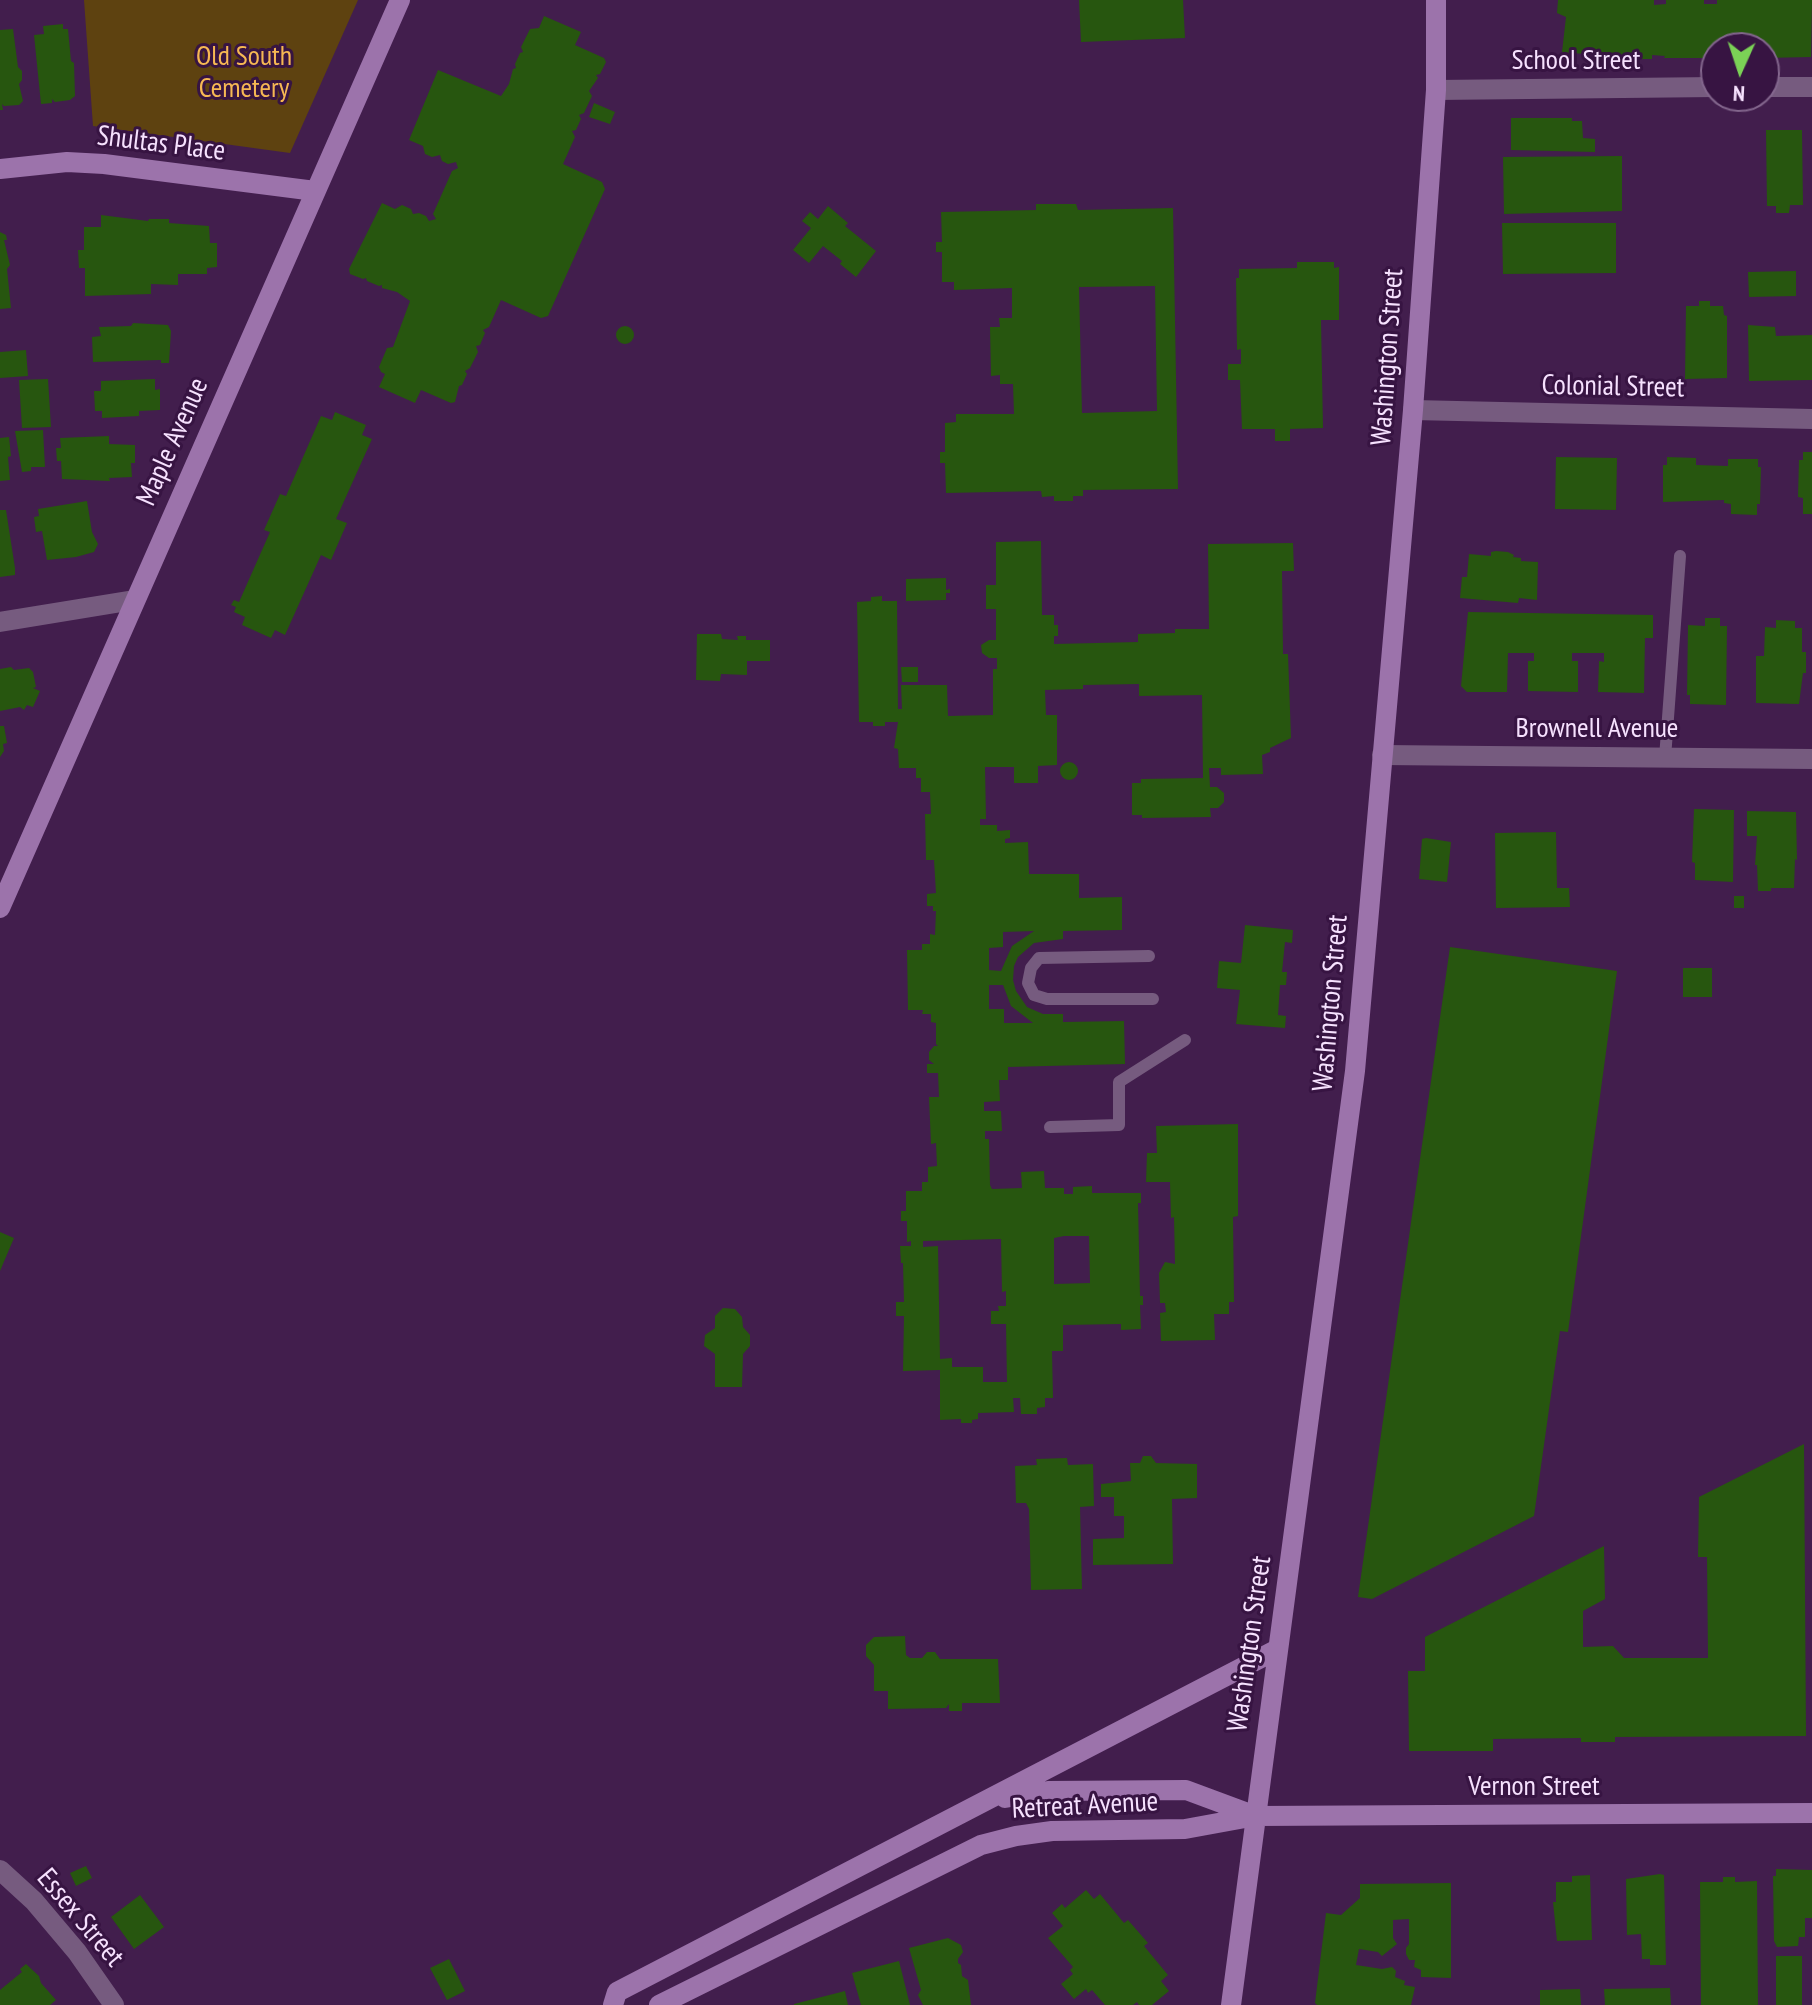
<!DOCTYPE html>
<style>
body{margin:0}
#map{position:relative;width:1812px;height:2005px;overflow:hidden;background:#421e4d;font-family:"PT Sans Narrow",sans-serif}
canvas{display:block}
.north{position:absolute;left:1700px;top:32px;width:80px;height:80px;box-sizing:border-box;background:#371442;border:2px solid #83668d;border-radius:50%;rotate:183deg;font-size:22px;font-weight:700;line-height:32px;text-align:center;color:#f6e1fe}
.north::after{content:'';display:block;margin:auto;width:28px;height:36px;background:#7bd156;clip-path:polygon(50% 0,100% 100%,50% 72%,0 100%)}
</style>
<div id="map">
<canvas width="1812" height="2005"></canvas>
<div class="north">N</div>
</div>
<script>
const ctx = document.querySelector('canvas').getContext('2d');
ctx.lineJoin = 'round';
function fillPath(path, color) {
  ctx.fillStyle = color;
  ctx.fill(path, 'evenodd');
}
function toPath(rows) {
  const path = new Path2D();
  for (const r of rows) {
    if (r.length === 3) {
      path.moveTo(r[0] + r[2], r[1]);
      path.arc(r[0], r[1], r[2], 0, 2 * Math.PI);
      continue;
    }
    path.moveTo(r[0], r[1]);
    for (let i = 2; i < r.length; i += 2) path.lineTo(r[i], r[i + 1]);
  }
  return path;
}
function stroke(path, color, width, dash) {
  ctx.strokeStyle = color;
  ctx.lineWidth = width;
  ctx.lineCap = dash ? 'butt' : 'round';
  ctx.setLineDash(dash || []);
  ctx.stroke(path);
}
function drawText(font, color, halo, rows, align = 'center') {
  ctx.font = font + ' "PT Sans Narrow",sans-serif';
  ctx.lineWidth = 6;
  ctx.setLineDash([]);
  ctx.textBaseline = 'middle';
  ctx.strokeStyle = halo;
  ctx.fillStyle = color;
  for (const [text, x, y, turn = 0] of rows) {
    ctx.save();
    ctx.translate(x, y);
    ctx.rotate((+turn || 0) * Math.PI / 180);
    ctx.textAlign = isNaN(turn) ? turn : align;
    if (halo) ctx.strokeText(text, 0, 0);
    ctx.fillText(text, 0, 0);
    ctx.restore();
  }
}
fillPath(toPath([
 [84,0,358,0,290,153,93,126]
]), '#5e4210');
fillPath(toPath([
 [1079,0,1183,0,1185,38,1081,42],
 [1558,0,1654,0,1654,5,1666,4,1666,0,1704,0,1704,4,1717,4,1717,0,1812,0,1811,57,1764,58,1764,48,1716,48,1716,58,1664,58,1665,56,1652,55,1652,59,1639,59,1562,52,1566,17,1557,13],
 [544,16,581,32,575,45,604,58,606,62,600,74,596,75,598,78,589,91,592,96,584,113,579,115,581,119,576,130,572,131,575,137,563,164,602,182,605,189,548,316,541,318,501,300,489,327,483,330,485,333,480,345,476,346,478,352,470,368,465,371,467,374,462,385,459,386,455,402,451,403,421,390,415,403,379,387,385,374,381,372,379,367,387,348,393,347,410,301,397,292,382,288,382,285,379,286,367,281,366,278,363,279,350,274,349,269,382,203,395,209,402,205,411,209,413,214,419,213,426,216,429,221,436,219,433,214,452,171,458,168,456,162,448,164,442,161,440,155,432,157,425,154,423,146,409,140,438,70,501,96,509,84,513,69,516,68,515,64,520,53,523,52,521,47,530,29,539,28],
 [63,24,63,29,68,29,71,61,74,63,75,96,70,100,55,102,52,99,52,103,41,104,34,35,44,34,43,26],
 [13,29,18,67,22,71,22,80,19,84,23,101,19,105,4,106,2,104,3,110,0,110,0,30],
 [594,103,615,112,610,124,589,117],
 [1511,118,1572,118,1572,121,1582,121,1583,138,1595,139,1595,152,1511,150],
 [1766,130,1802,130,1803,205,1790,205,1789,213,1776,213,1776,206,1767,206],
 [1622,156,1622,211,1504,214,1503,157],
 [1036,204,1076,204,1078,210,1173,208,1178,489,1083,490,1083,496,1073,496,1073,501,1054,501,1054,496,1042,497,1041,491,946,493,945,463,940,463,940,452,945,452,945,423,956,422,956,414,1014,414,1013,384,1000,384,1000,375,991,376,990,327,1000,327,999,318,1012,318,1012,288,954,290,954,282,942,282,942,252,936,252,936,242,942,242,941,212,1036,210],
 [1155,286,1157,411,1082,413,1079,287],
 [828,206,848,223,845,226,876,251,856,277,840,264,842,261,823,246,809,263,793,250,811,228,802,221,810,212,818,219],
 [101,215,148,221,149,219,169,219,169,223,209,226,210,243,217,243,217,267,207,268,207,274,178,274,178,285,151,284,151,294,85,296,85,268,79,268,78,250,84,250,84,227,101,227],
 [1502,223,1616,223,1616,273,1503,274],
 [0,232,6,235,7,240,4,240,10,265,7,269,11,308,0,309],
 [1297,262,1334,262,1334,268,1339,267,1339,320,1321,320,1323,428,1290,429,1290,441,1275,441,1275,429,1242,429,1240,380,1228,380,1228,364,1241,364,1241,349,1237,350,1236,278,1239,278,1239,269,1297,268],
 [1796,271,1796,296,1749,297,1748,272],
 [1699,301,1710,301,1710,306,1723,306,1724,315,1727,316,1727,378,1685,379,1686,306,1699,306],
 [133,323,168,325,171,331,169,363,161,363,161,360,93,362,92,337,101,336,99,327,131,326],
 [1748,325,1775,327,1776,336,1812,335,1812,380,1749,381],
 [625,335,9],
 [26,350,28,376,0,378,0,352],
 [48,379,51,427,22,428,19,380],
 [155,379,155,390,160,389,160,410,139,411,139,416,102,418,102,411,95,411,94,391,101,391,101,381],
 [335,412,366,425,362,435,372,439,336,519,347,523,331,560,321,555,285,635,275,630,271,638,242,625,245,617,234,612,236,607,231,605,234,600,239,602,270,532,264,530,280,494,286,496,321,416,332,420],
 [43,430,45,467,31,467,31,471,22,472,15,431],
 [109,436,109,444,135,445,135,463,131,463,132,477,109,478,110,481,62,479,61,461,57,461,56,448,61,448,60,438],
 [9,437,11,456,8,457,10,480,0,481,0,438],
 [1803,452,1812,452,1812,514,1803,514,1803,498,1798,497,1799,460,1803,460],
 [1556,457,1617,458,1616,510,1555,509],
 [1667,457,1696,458,1696,465,1728,466,1728,459,1758,459,1758,467,1761,467,1760,504,1757,504,1757,515,1731,514,1731,504,1724,503,1724,500,1663,502,1663,465,1667,465],
 [87,501,92,532,98,544,94,552,76,557,47,560,42,531,36,532,34,517,39,516,38,509],
 [0,510,6,510,15,568,15,575,0,577],
 [1041,541,1042,615,1054,615,1054,625,1058,625,1058,636,1054,636,1054,644,1138,642,1138,634,1175,633,1175,629,1209,629,1208,544,1293,543,1294,571,1282,571,1283,654,1288,654,1291,738,1270,748,1270,752,1262,755,1263,774,1221,775,1221,768,1209,768,1210,787,1217,787,1224,793,1224,802,1218,808,1210,808,1211,817,1142,818,1142,815,1132,815,1132,783,1141,783,1141,779,1203,778,1202,695,1139,696,1139,684,1083,685,1083,689,1045,690,1046,715,1057,715,1057,765,1038,766,1038,783,1014,783,1014,767,985,767,986,819,980,819,980,825,997,825,997,831,1010,830,1010,838,1005,839,1005,843,1028,842,1029,874,1079,874,1079,898,1122,897,1122,930,1063,931,1063,939,1034,943,1018,957,1014,966,1013,980,1016,991,1027,1007,1043,1014,1063,1014,1063,1022,1124,1021,1125,1064,1008,1067,1008,1080,999,1080,1000,1101,984,1102,984,1111,1001,1111,1002,1131,985,1131,985,1139,989,1139,990,1185,992,1189,1022,1188,1021,1172,1044,1171,1045,1188,1064,1188,1064,1194,1073,1194,1073,1187,1092,1186,1092,1193,1141,1193,1141,1203,1138,1203,1140,1296,1143,1296,1143,1305,1140,1305,1141,1329,1121,1330,1121,1324,1063,1325,1063,1351,1052,1351,1053,1398,1045,1398,1045,1407,1037,1408,1037,1414,1021,1414,1020,1398,1013,1398,1014,1412,978,1413,978,1419,972,1420,972,1423,961,1423,961,1419,940,1420,940,1370,903,1371,904,1316,896,1316,896,1302,904,1302,903,1263,901,1263,900,1246,911,1246,911,1241,907,1242,907,1221,901,1221,901,1211,906,1211,906,1191,922,1191,922,1182,928,1182,928,1167,937,1166,936,1143,931,1144,929,1097,939,1097,938,1073,927,1073,927,1064,934,1064,929,1060,929,1052,934,1046,938,1046,936,1044,936,1023,931,1022,931,1014,922,1014,923,1010,908,1010,907,950,922,950,922,944,930,944,930,934,935,935,936,911,933,911,933,906,927,906,927,894,936,893,934,860,926,860,925,814,931,814,930,792,921,792,921,778,916,778,916,768,899,768,898,749,894,748,898,722,885,722,885,726,873,726,873,722,859,722,857,602,871,601,871,597,882,596,882,601,897,601,898,709,902,709,901,685,947,685,948,716,993,715,993,669,997,669,997,658,989,658,982,653,981,645,989,640,996,640,996,609,986,609,986,585,996,585,996,542],
 [1034,931,1012,946,1001,971,989,970,989,948,1003,947,1003,932],
 [989,985,1003,985,1011,1006,1033,1023,1004,1023,1004,1009,989,1009],
 [1064,1236,1089,1236,1090,1283,1054,1284,1054,1238],
 [1001,1239,1002,1292,1006,1291,1006,1306,998,1306,999,1311,991,1311,991,1324,1006,1324,1007,1382,983,1382,983,1367,952,1367,952,1358,940,1359,938,1246,923,1247,923,1241],
 [1496,551,1508,552,1514,555,1513,557,1521,558,1521,561,1538,562,1537,600,1519,598,1518,603,1460,598,1462,577,1467,577,1469,554,1491,556,1491,552],
 [946,578,946,590,950,589,950,593,946,593,946,600,906,601,906,579],
 [1468,612,1653,615,1653,638,1645,638,1644,693,1598,692,1599,661,1604,662,1604,653,1572,653,1572,661,1578,661,1578,692,1528,691,1528,661,1534,661,1534,653,1508,653,1507,692,1467,692,1461,686],
 [1705,618,1720,618,1720,626,1727,626,1726,705,1690,704,1690,695,1687,695,1688,625,1705,626],
 [1776,620,1795,621,1795,628,1802,628,1802,652,1806,652,1806,673,1803,673,1799,704,1756,703,1756,656,1764,656,1765,627,1776,628],
 [697,634,721,634,722,639,738,640,737,636,746,636,746,640,770,640,770,661,747,661,747,675,721,674,720,681,696,680],
 [11,667,14,670,29,668,33,672,36,687,33,688,40,691,33,707,27,705,24,710,20,707,0,711,0,669],
 [901,667,918,667,918,682,902,682],
 [0,726,4,726,7,743,3,744,4,751,0,757],
 [1069,771,9],
 [1694,809,1734,810,1733,882,1695,880,1695,863,1692,862],
 [1747,811,1796,812,1797,860,1795,859,1794,888,1771,888,1771,891,1758,891,1757,865,1755,865,1757,836,1747,836],
 [1556,832,1557,888,1569,888,1570,907,1496,908,1495,833],
 [1426,838,1451,842,1447,882,1419,879,1422,839],
 [1734,896,1744,896,1744,908,1734,908],
 [1245,925,1293,930,1292,943,1285,942,1282,972,1287,972,1286,985,1280,985,1278,1015,1286,1016,1285,1028,1236,1024,1240,990,1217,988,1219,961,1241,963],
 [1450,947,1617,971,1568,1332,1560,1331,1534,1516,1372,1599,1358,1597],
 [1683,968,1712,968,1712,997,1683,997],
 [1238,1124,1238,1216,1233,1217,1234,1302,1229,1302,1229,1314,1214,1314,1215,1340,1161,1341,1160,1313,1166,1312,1165,1303,1160,1303,1159,1273,1165,1262,1175,1264,1174,1217,1171,1218,1170,1182,1146,1182,1147,1153,1157,1153,1156,1126],
 [0,1232,14,1238,0,1271],
 [723,1308,735,1309,742,1317,743,1327,750,1335,750,1346,743,1354,742,1387,715,1387,715,1354,704,1346,705,1335,715,1328,715,1316],
 [1804,1444,1806,1736,1615,1737,1615,1742,1581,1742,1581,1738,1493,1739,1493,1751,1409,1751,1408,1671,1425,1671,1425,1637,1604,1546,1605,1599,1583,1611,1583,1647,1613,1646,1624,1658,1708,1658,1707,1557,1698,1557,1699,1497],
 [1143,1456,1151,1456,1156,1463,1197,1464,1197,1498,1172,1499,1173,1564,1093,1565,1093,1539,1124,1538,1124,1516,1114,1516,1114,1497,1101,1497,1101,1484,1131,1481,1130,1463,1140,1463],
 [1067,1458,1068,1465,1093,1464,1094,1506,1080,1507,1082,1589,1031,1590,1029,1509,1026,1503,1016,1503,1015,1466,1037,1465,1036,1459],
 [905,1636,906,1655,910,1658,922,1658,927,1652,935,1652,940,1659,998,1659,1000,1703,962,1703,962,1711,949,1711,949,1704,946,1708,888,1709,888,1691,874,1691,874,1665,866,1656,866,1645,874,1637],
 [86,1866,92,1878,76,1886,70,1873],
 [1776,1869,1812,1870,1812,1918,1805,1918,1805,1937,1799,1937,1798,1946,1777,1947,1774,1941,1773,1876,1776,1876],
 [1660,1874,1664,1875,1666,1965,1650,1965,1650,1959,1642,1959,1641,1934,1627,1935,1626,1879],
 [1590,1875,1592,1940,1557,1941,1553,1902,1556,1902,1556,1882,1572,1882,1572,1876],
 [1723,1877,1735,1877,1735,1882,1757,1881,1758,2005,1701,2005,1700,1882,1723,1882],
 [1451,1883,1451,1978,1421,1977,1421,1970,1414,1967,1415,1960,1409,1960,1406,1954,1406,1948,1409,1944,1409,1919,1393,1920,1393,1938,1397,1944,1382,1956,1378,1952,1359,1949,1356,1965,1382,1969,1392,1967,1396,1971,1395,1977,1405,1981,1404,1985,1415,1987,1411,2005,1317,2005,1315,2003,1326,1913,1341,1915,1360,1898,1360,1884],
 [1086,1890,1094,1899,1100,1894,1124,1923,1128,1920,1148,1943,1144,1946,1168,1975,1161,1981,1169,1991,1152,2005,1139,2005,1137,2002,1133,2005,1105,2005,1092,1990,1088,1993,1086,1989,1074,1999,1061,1984,1073,1974,1070,1970,1073,1967,1048,1938,1063,1926,1052,1913,1062,1904,1065,1908],
 [140,1895,164,1927,134,1949,111,1917],
 [948,1938,961,1945,963,1952,958,1959,958,1963,961,1965,962,1976,968,1980,971,2005,923,2005,918,1995,921,1990,909,1948],
 [1776,1956,1802,1956,1802,2005,1776,2005],
 [449,1959,465,1991,447,2000,430,1968],
 [899,1961,910,2005,861,2005,852,1973],
 [26,1964,39,1976,41,1983,56,2000,50,2005,0,2005,0,1990,22,1972,20,1969],
 [1670,1988,1671,2005,1605,2005,1604,1989],
 [1580,1989,1581,2005,1540,2005,1540,1990],
 [845,1991,848,2005,794,2005,794,2004]
]), '#27560f');
stroke(toPath([
 [1665,758,1680,556],
 [1149,956,1039,958,1031,968,1028,983,1034,995,1047,999,1153,999],
 [1050,1127,1119,1125,1119,1082,1185,1040]
]), '#765b7f', 12);
stroke(toPath([
 [1764,87,1812,87],
 [1436,90,1716,87],
 [1413,410,1812,419],
 [0,622,134,600],
 [1382,755,1812,759],
 [0,1870,34,1901,77,1952,114,2005]
]), '#765b7f', 20);
stroke(toPath([
 [0,169,67,162,104,164,315,191],
 [0,908,400,0],
 [1005,1798,1048,1791,1186,1790,1256,1816],
 [613,2005,617,1992,1278,1649],
 [659,2005,981,1845,1016,1836,1052,1831,1185,1829,1256,1816,1812,1813],
 [1231,2005,1355,1071,1413,410,1436,90,1436,0]
]), '#9c73ab', 20);
drawText('28px', '#f6b853', '#371442', [
 ["Old South",244,57],
 ["Cemetery",244,89]
]);
drawText('28px', '#f6e1fe', '#371442', [
 ["School Street",1576,61],
 ["Shultas Place",161,144,7],
 ["Washington Street",1388,357,-86],
 ["Colonial Street",1613,387,1],
 ["Maple Avenue",173,442,-66],
 ["Brownell Avenue",1597,729],
 ["Washington Street",1331,1003,-85],
 ["Washington Street",1250,1644,-82],
 ["Vernon Street",1534,1787],
 ["Retreat Avenue",1085,1806,-3],
 ["Essex Street",80,1918,50]
]);
</script>
